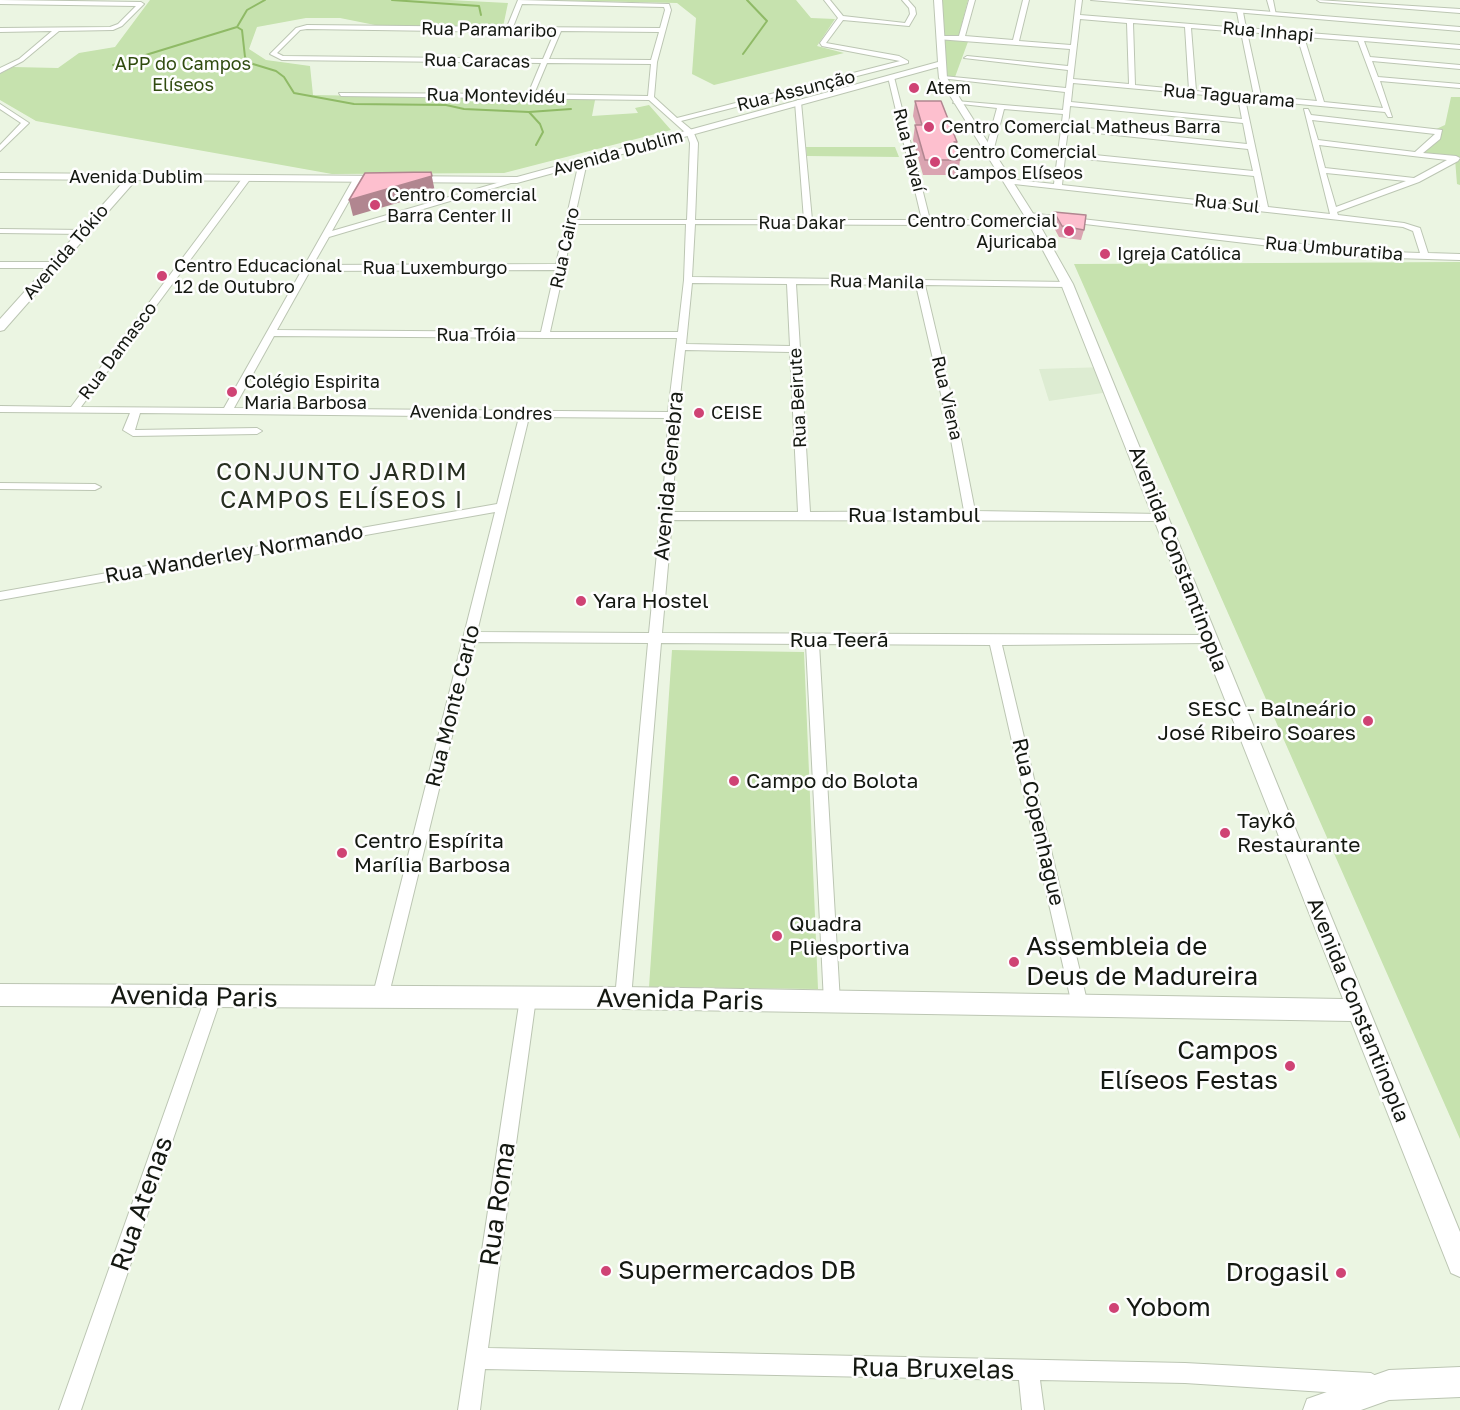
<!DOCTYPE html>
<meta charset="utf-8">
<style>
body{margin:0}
canvas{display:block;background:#ebf5e2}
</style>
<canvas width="1460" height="1410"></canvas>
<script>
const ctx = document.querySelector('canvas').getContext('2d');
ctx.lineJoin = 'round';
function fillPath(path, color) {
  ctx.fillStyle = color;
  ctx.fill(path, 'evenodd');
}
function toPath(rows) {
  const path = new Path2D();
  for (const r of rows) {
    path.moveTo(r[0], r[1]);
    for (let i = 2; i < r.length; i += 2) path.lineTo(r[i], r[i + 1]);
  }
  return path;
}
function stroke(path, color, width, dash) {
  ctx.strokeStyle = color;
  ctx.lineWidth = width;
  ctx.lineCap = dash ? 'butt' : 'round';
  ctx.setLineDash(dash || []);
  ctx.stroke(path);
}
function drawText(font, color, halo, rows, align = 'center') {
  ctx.font = font + ' "Golos Text",sans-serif';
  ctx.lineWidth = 5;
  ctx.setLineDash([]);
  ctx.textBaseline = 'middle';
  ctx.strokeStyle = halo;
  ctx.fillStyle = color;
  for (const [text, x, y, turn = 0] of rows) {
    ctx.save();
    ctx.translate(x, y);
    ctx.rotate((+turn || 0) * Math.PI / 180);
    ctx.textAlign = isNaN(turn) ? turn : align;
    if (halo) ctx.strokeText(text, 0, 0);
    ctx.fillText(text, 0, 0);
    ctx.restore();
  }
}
fillPath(toPath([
 [1106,367,1116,391,1049,401,1039,369]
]), '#ddecd2');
fillPath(toPath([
 [150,0,449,0,508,3,503,27,385,27,340,18,306,18,257,27,249,49,266,60,310,66,313,95,595,100,592,116,638,113,635,108,649,105,671,130,504,173,332,174,36,121,0,100,0,74,13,67,58,68,79,53,115,47],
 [545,0,796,0,811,18,835,19,817,46,844,53,714,85,692,74,696,18,677,3],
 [941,0,968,0,958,38,969,39,955,77,947,76],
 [1451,97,1460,97,1460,185,1457,184,1455,159,1418,153,1437,137,1434,130,1445,125],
 [806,147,895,147,899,157,807,156],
 [1460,262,1460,1139,1074,264],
 [672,650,804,652,818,989,649,987]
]), '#c6e2ae');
stroke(toPath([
 [265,0,247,10,237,27,242,30,245,57,253,64,276,71,284,77,294,93,354,104,446,105,464,109,529,112,571,109],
 [392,0,479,6,481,15],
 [743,54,767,21,747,0],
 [113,65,237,27],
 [529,112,540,124,543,132,536,145]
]), '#8fba66', 2);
const minor = toPath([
 [0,0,141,2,144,4,122,26,113,30,59,31,23,61,0,73,0,68,19,59,52,31,0,32,0,28,110,27,118,24,136,6,0,4,0,0],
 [518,0,669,4,671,10,657,62,654,97,677,118,900,61,822,46,820,43,838,18,824,0,830,0,843,16,905,23,910,14,909,8,902,0,908,0,915,8,916,14,909,26,843,20,826,43,899,56,908,61,908,63,681,121,693,131,698,143,695,220,804,220,795,102,798,100,801,102,812,220,922,220,888,77,891,75,894,77,930,220,1033,220,1037,222,1033,224,927,225,695,224,692,277,1070,282,1070,286,1067,287,925,285,959,429,975,511,1162,514,1166,515,1166,521,672,520,662,633,1213,635,1214,638,1208,643,1002,645,1088,1005,1086,1011,1080,1013,1074,1011,1072,1005,990,645,819,644,840,1002,838,1008,832,1010,826,1008,824,1002,806,644,661,643,631,998,629,1004,623,1006,617,1004,615,998,648,643,475,642,388,998,386,1004,380,1006,374,1004,372,998,495,512,0,600,0,592,497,504,519,417,140,413,135,430,257,428,262,431,257,434,133,436,123,430,130,413,0,412,0,406,71,407,244,176,251,178,81,407,224,408,355,176,362,178,332,231,514,178,521,180,329,237,313,265,556,264,579,162,583,160,587,162,574,220,687,220,690,143,687,134,649,100,341,96,339,93,528,94,541,63,282,60,270,54,296,28,307,25,507,27,518,0],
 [522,4,664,7,665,10,660,28,513,27,522,4],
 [307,29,509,32,555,31,543,59,283,56,277,53,300,30,307,29],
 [561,31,659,32,651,60,549,59,561,31],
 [547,63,651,64,648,96,534,94,547,63],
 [573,224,686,224,684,280,678,332,550,332,564,269,566,267,565,265,573,224],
 [555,270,541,332,277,330,310,271,555,270],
 [692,283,787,284,790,346,686,344,692,283],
 [796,284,916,285,949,429,964,511,810,512,796,284],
 [274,336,545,338,677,338,668,412,234,408,274,336],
 [685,350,790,352,798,512,672,512,678,415,685,350],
 [529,417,668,418,666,463,649,633,477,632,529,417],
 [969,0,975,0,965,36,1013,40,1023,0,1029,0,1019,41,1071,45,1076,0,1082,0,1080,15,1240,28,1237,12,1240,10,1243,12,1246,28,1460,45,1460,49,1364,41,1370,57,1460,65,1460,69,1372,61,1378,77,1460,84,1460,88,1380,81,1392,117,1388,117,1385,112,1245,99,1268,207,1330,214,1304,109,1308,109,1311,115,1442,130,1440,139,1423,153,1456,156,1460,158,1458,161,1419,182,1337,212,1338,215,1404,223,1420,228,1428,253,1460,254,1460,260,1363,257,1026,217,1026,213,1029,213,1363,251,1420,253,1413,231,1403,227,1005,183,1005,179,1008,179,1054,184,1063,114,1004,109,993,152,989,154,985,152,997,108,953,103,956,101,1063,110,1065,92,940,78,943,76,1066,88,1068,70,964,58,967,56,1068,66,1070,49,937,39,939,36,959,36,969,0],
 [1080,19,1127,23,1129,84,1073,79,1080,19],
 [1133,23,1185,27,1189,90,1135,85,1133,23],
 [1191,28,1241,32,1254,96,1196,91,1191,28],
 [1247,32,1297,36,1317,101,1261,96,1247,32],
 [1304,37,1358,41,1383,108,1324,102,1304,37],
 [1073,83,1238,98,1242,119,1071,102,1073,83],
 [1070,106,1243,123,1247,144,1068,126,1070,106],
 [1312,120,1435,134,1415,152,1318,140,1312,120],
 [1068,130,1248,149,1253,171,1065,152,1068,130],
 [1319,145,1447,160,1414,178,1325,168,1319,145],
 [1065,157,1254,176,1260,207,1062,185,1065,157],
 [1326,173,1406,181,1336,207,1326,173],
 [1267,0,1273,0,1276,15,1271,14,1267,0],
 [1317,0,1460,9,1460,13,1320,2,1317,0],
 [0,104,29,123,0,151,0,145,21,123,0,109,0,104],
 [0,229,84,230,88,232,84,234,0,233,0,229],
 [0,262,55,262,59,265,55,268,0,268,0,262],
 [0,483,95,484,101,487,95,490,0,489,0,483],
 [213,990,219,992,221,998,81,1410,59,1410,205,998,207,992,213,990],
 [528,990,534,992,536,998,488,1348,1185,1363,1371,1373,1378,1377,1382,1384,1378,1391,1371,1395,1185,1383,1040,1380,1044,1410,1022,1410,1019,1380,485,1369,480,1410,458,1410,520,998,522,992,528,990]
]);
const tertiary = toPath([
 [934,0,942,0,947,78,1034,215,1073,284,1460,1232,1460,1277,1451,1273,1351,1021,623,1009,0,1006,0,984,623,987,1343,999,1061,284,1024,215,939,78,938,67,517,183,136,180,4,330,0,331,0,319,125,180,0,179,0,173,517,177,938,62,934,0],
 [1091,0,1124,0,1460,27,1460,31,1091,0]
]);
const secondary = toPath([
 [1460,1367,1460,1397,1389,1400,1361,1410,1303,1410,1307,1399,1389,1370,1460,1367]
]);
stroke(minor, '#bcc6b3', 2);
stroke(tertiary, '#bcc6b3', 2);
stroke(secondary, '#bcc6b3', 2);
fillPath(minor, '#fff');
fillPath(tertiary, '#fff');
fillPath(secondary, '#fff');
fillPath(toPath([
 [915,101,957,142,956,148,960,160,958,175,923,175,913,140,915,125,916,125,913,116],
 [1054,212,1084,230,1081,240,1059,237,1051,222]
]), '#daa4b1');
fillPath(toPath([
 [431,172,435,192,353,216,349,200]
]), '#b18690');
const building = toPath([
 [915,101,941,101,957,142,954,142,960,160,925,160,915,125,922,125,915,101],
 [431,172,432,176,349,200,365,173,431,172],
 [1054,212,1086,215,1084,230,1062,226,1054,212]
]);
fillPath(building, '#fdbfce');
stroke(building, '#b18690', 1.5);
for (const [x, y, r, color] of [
 [914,88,6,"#cf4374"],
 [929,127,6,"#cf4374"],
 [935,162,6,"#cf4374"],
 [375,205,6,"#cf4374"],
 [1069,231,6,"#cf4374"],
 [1105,254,6,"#cf4374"],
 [162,276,6,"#cf4374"],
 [232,392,6,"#cf4374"],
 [699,413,6,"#cf4374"],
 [581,601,6,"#cf4374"],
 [1368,721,6,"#cf4374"],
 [734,781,6,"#cf4374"],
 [1225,833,6,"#cf4374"],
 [342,853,6,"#cf4374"],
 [777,936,6,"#cf4374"],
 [1014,962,6,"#cf4374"],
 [1290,1066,6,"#cf4374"],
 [606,1271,6,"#cf4374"],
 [1341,1273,6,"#cf4374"],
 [1114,1308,6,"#cf4374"]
]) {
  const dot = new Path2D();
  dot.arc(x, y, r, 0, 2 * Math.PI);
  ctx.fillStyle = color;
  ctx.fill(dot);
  stroke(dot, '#fefefe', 2);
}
drawText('18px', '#141811', '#fefefe', [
 ["Rua Paramaribo",489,30,1],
 ["Rua Inhapi",1268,32,5],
 ["Rua Caracas",477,61,1],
 ["Rua Assunção",796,91,-14],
 ["Rua Montevidéu",496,96,1],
 ["Rua Taguarama",1229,96,5],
 ["Rua Havaí",909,150,76],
 ["Avenida Dublim",618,153,-15],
 ["Avenida Dublim",136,177],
 ["Rua Sul",1227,204,6],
 ["Rua Dakar",802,223],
 ["Rua Cairo",565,248,-78],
 ["Rua Umburatiba",1334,249,5],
 ["Avenida Tókio",66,252,-49],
 ["Rua Luxemburgo",435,268],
 ["Rua Manila",877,282,1],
 ["Rua Tróia",476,335],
 ["Rua Damasco",118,351,-53],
 ["Rua Beirute",798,398,-93],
 ["Rua Viena",947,398,77],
 ["Avenida Londres",481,413,1]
]);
drawText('18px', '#304b0f', '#fefefe', [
 ["APP do Campos",183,64],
 ["Elíseos",183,85]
]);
drawText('18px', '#141811', '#fefefe', [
 ["Atem",926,88],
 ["Centro Comercial Matheus Barra",941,127],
 ["Centro Comercial",947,152],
 ["Campos Elíseos",947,173],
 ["Centro Comercial",387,195],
 ["Barra Center II",387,216],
 ["Centro Comercial",1057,221,"right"],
 ["Ajuricaba",1057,242,"right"],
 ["Igreja Católica",1117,254],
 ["Centro Educacional",174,266],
 ["12 de Outubro",174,287],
 ["Colégio Espirita",244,382],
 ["Maria Barbosa",244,403],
 ["CEISE",711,413]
], 'left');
drawText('21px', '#141811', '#fefefe', [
 ["Avenida Genebra",669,476,-85],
 ["Rua Istambul",914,515],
 ["Rua Wanderley Normando",234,554,-10],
 ["Avenida Constantinopla",1178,559,69],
 ["Rua Teerã",839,640],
 ["Rua Monte Carlo",453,706,-76],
 ["Rua Copenhague",1038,822,77],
 ["Avenida Constantinopla",1358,1010,68]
]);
drawText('21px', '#141811', '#fefefe', [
 ["Yara Hostel",593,601],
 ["SESC - Balneário",1356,709,"right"],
 ["José Ribeiro Soares",1356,733,"right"],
 ["Campo do Bolota",746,781],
 ["Taykô",1237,821],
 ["Restaurante",1237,845],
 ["Centro Espírita",354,841],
 ["Marília Barbosa",354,865],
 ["Quadra",789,924],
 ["Pliesportiva",789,948]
], 'left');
ctx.letterSpacing = '1.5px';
drawText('24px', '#272f21', '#fefefe', [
 ["CONJUNTO JARDIM",342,472],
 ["CAMPOS ELÍSEOS I",342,500]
]);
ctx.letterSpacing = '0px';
drawText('26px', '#141811', '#fefefe', [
 ["Assembleia de",1026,947],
 ["Deus de Madureira",1026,977],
 ["Campos",1278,1051,"right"],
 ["Elíseos Festas",1278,1081,"right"],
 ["Supermercados DB",618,1271],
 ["Drogasil",1329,1273,"right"],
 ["Yobom",1126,1308]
], 'left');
drawText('26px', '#141811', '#fefefe', [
 ["Avenida Paris",194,997,1],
 ["Avenida Paris",680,1000,1],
 ["Rua Atenas",142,1204,-71],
 ["Rua Roma",498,1204,-82],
 ["Rua Bruxelas",933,1369,1]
]);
</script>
